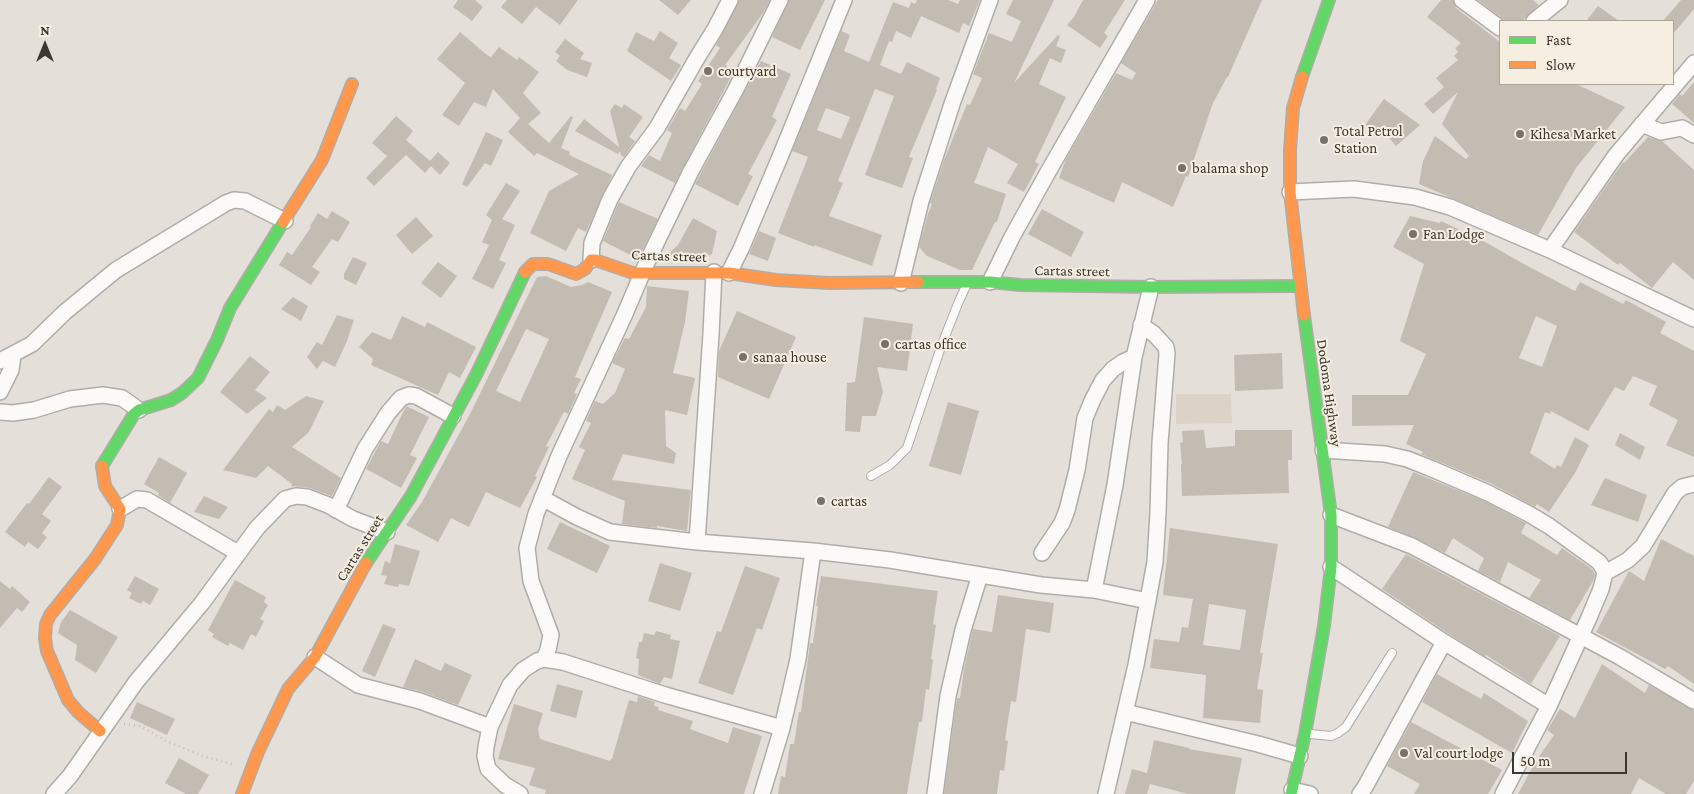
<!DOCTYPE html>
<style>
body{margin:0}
#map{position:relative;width:1694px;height:794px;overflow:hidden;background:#e4dfd8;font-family:"Crimson Pro",serif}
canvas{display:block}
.legend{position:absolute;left:1499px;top:20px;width:175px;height:65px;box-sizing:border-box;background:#f6eee0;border:1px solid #aba59a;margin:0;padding:6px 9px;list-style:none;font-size:15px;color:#3b3732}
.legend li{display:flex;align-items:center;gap:10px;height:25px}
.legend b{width:25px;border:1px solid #aba59a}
.north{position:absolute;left:20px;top:20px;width:50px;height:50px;-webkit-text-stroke:4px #f6eee0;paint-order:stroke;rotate:0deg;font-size:14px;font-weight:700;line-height:20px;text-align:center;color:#3b3732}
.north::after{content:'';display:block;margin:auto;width:18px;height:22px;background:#3b3732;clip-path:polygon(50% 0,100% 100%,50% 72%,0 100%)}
.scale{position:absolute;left:1512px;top:752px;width:115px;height:22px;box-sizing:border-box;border:2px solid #3b3732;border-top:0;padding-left:6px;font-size:15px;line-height:18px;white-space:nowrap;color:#3b3732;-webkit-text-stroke:4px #f6eee0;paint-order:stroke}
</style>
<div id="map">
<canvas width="1694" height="794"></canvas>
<ul class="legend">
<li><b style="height:6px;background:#63d668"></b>Fast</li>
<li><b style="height:6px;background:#ff974d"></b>Slow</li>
</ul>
<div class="north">N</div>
<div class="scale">50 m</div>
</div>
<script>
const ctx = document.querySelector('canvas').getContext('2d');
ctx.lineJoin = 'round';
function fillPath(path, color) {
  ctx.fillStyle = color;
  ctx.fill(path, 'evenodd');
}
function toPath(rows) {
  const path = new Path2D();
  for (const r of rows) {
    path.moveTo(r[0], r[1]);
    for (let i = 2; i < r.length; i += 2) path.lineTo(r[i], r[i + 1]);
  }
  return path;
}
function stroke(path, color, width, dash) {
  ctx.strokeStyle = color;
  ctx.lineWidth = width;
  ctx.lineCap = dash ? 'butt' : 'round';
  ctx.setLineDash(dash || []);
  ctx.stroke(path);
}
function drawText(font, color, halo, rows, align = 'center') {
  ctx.font = font + ' "Crimson Pro",serif';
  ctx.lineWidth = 4;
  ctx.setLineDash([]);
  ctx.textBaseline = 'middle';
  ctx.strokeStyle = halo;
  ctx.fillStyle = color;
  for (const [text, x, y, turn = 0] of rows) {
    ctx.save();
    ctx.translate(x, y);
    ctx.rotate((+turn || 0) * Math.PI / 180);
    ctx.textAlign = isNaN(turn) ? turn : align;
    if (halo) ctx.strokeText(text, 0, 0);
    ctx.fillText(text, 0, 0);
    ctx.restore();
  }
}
fillPath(toPath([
 [1176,394,1231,394,1232,423,1176,424]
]), '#dcd3c6');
fillPath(toPath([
 [458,0,475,0,483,7,472,21,453,7],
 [507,0,578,0,560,25,536,7,522,24,501,7],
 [659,0,691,0,678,15],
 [739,0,770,0,763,13,725,65,734,71,675,183,641,166,649,155,660,161,672,133,667,130,680,108,685,111,702,84,698,81,720,48,716,45],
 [789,0,825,0,800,50,772,37],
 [917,0,948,0,958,4,960,0,980,0,969,26,963,23,959,33,921,16,911,38,896,31,892,42,889,41,880,65,901,74,907,62,940,78,936,89,937,90,909,157,913,158,902,188,865,175,894,96,875,89,838,181,843,183,829,216,882,235,872,266,814,245,814,247,778,233,808,157,792,151,841,31,850,35,844,51,869,62,893,2,909,8,911,2,915,4],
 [826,108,850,117,841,139,817,130],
 [1013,0,1054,0,1014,83,1058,35,1060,36,1056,46,1066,50,1061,63,1050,58,1039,84,1066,97,1035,162,1039,164,1024,192,1007,183,1018,164,988,147,974,183,1006,194,997,222,995,222,972,270,960,270,927,256,919,247,928,214,932,204,930,203,944,160,967,104,970,105,982,78,973,74,989,33,1012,42,1021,21,1006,14],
 [1083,0,1125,0,1104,33,1108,36,1100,48,1067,25,1074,17],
 [1158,0,1262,0,1228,77,1227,77,1213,103,1188,177,1186,176,1173,207,1122,182,1114,203,1059,178,1066,159,1116,73,1132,80,1136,73,1121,63],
 [1441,0,1453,0,1456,8,1500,42,1500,84,1576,84,1625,107,1576,168,1538,235,1419,184,1423,161,1435,136,1466,159,1469,156,1442,124,1458,92,1433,114,1424,104,1444,87,1436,78,1458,60,1454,56,1458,52,1455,48,1461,43,1427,17],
 [1478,0,1533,0,1539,5,1522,21,1506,21],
 [1681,0,1694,0,1694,9,1673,34,1673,21,1663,21],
 [1598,6,1619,21,1586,21],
 [660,31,678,43,669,58,681,65,671,81,627,51,636,32,654,41],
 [460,32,487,55,491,57,499,47,517,60,519,57,539,72,523,93,541,113,528,124,549,143,571,116,573,117,561,148,570,152,569,154,571,156,612,175,586,232,578,228,566,251,530,233,549,191,579,174,537,153,534,156,508,132,520,118,493,89,486,107,474,102,459,126,442,115,465,83,437,59],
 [565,39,584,53,580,59,592,63,587,77,567,70,556,61,560,56,555,52],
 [761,61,791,74,772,117,777,120,748,174,753,176,738,206,695,184],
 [1694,82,1694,123,1672,104,1680,94,1682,96],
 [1384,99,1420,125,1396,146,1384,132,1381,136,1365,125],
 [615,104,622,108,624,104,643,117,629,137,635,141,624,157,621,155,620,151,618,154,575,131,584,119,619,147,610,111],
 [396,116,413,131,406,140,430,161,438,152,450,163,440,175,431,166,425,173,406,155,374,186,366,178,387,156,372,143],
 [486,132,503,140,491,166,485,163,467,187,462,184],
 [1648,137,1662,141,1694,170,1694,280,1673,262,1652,288,1620,263,1618,265,1574,232,1623,162,1624,163],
 [506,183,520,191,502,219,515,225,499,260,506,263,493,289,472,279,489,245,482,242,492,220,486,215],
 [619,202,658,219,638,259,603,241],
 [1042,209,1084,232,1071,257,1028,234],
 [332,211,350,222,338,242,332,239,312,267,320,272,311,285,279,265,287,252,292,255,311,227,310,226,318,213,327,219],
 [1410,216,1440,223,1441,221,1487,243,1522,263,1575,291,1580,282,1623,304,1626,300,1666,322,1660,333,1694,351,1694,457,1666,445,1678,420,1649,405,1657,386,1633,376,1624,391,1615,387,1588,431,1551,411,1550,414,1545,412,1530,453,1555,469,1557,465,1561,467,1575,437,1589,445,1575,473,1549,512,1537,504,1535,507,1492,484,1421,454,1423,452,1406,444,1414,425,1352,426,1352,395,1408,395,1426,354,1400,341,1424,264,1393,247],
 [1536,316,1557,326,1542,367,1519,358],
 [416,217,433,236,412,254,396,235],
 [693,218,717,231,712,254,702,260,689,260,666,256,678,245],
 [759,231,776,238,768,261,749,254],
 [353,257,367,263,356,285,344,279,344,274],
 [438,262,457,276,441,298,421,283],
 [546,276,571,287,582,285,588,282,612,292,575,377,581,379,574,393,577,394,568,414,564,412,546,446,549,447,535,476,537,477,520,508,486,492,469,527,451,518,438,542,406,525,422,502,470,414,537,277],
 [526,329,549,339,520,402,496,391],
 [647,286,689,291,685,322,673,373,695,378,687,415,665,410,666,446,676,453,674,464,623,454,612,480,691,490,687,531,657,526,657,528,622,524,625,501,572,479,585,450,579,447,591,423,586,421,595,401,603,404,615,393,625,369,612,363,625,338,629,339,646,307],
 [293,297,308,306,301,321,281,309],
 [737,311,796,337,769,399,718,377,719,351],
 [337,315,354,320,347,341,335,367,323,361,317,369,307,357,317,342,322,345],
 [402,316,425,327,427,322,476,347,460,378,449,372,438,395,371,365,373,359,359,347,372,332,391,340],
 [864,317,913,324,907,371,877,367,883,392,876,416,862,416,860,432,845,431,847,383,855,382],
 [1282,353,1283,389,1235,391,1234,355],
 [250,356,270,372,255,390,267,398,247,414,220,392],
 [306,396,324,401,309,432,292,447,341,478,332,496,310,488,291,486,292,484,268,466,256,478,223,470,269,409,273,412,277,405,285,410],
 [948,402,979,411,961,475,929,466],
 [406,406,429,417,410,455,417,458,401,488,366,469,381,441,388,444],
 [1204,430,1206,448,1235,446,1235,430,1292,430,1292,460,1288,460,1289,493,1182,496,1181,464,1182,464,1180,443,1183,442,1182,431],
 [1620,433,1645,447,1640,460,1615,445],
 [159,457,187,473,170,503,158,495,159,493,144,484],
 [1413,472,1484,501,1524,522,1526,523,1521,533,1557,555,1562,548,1592,569,1595,574,1593,581,1570,620,1529,598,1541,580,1508,562,1500,582,1478,571,1484,558,1453,538,1445,553,1416,538,1388,527],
 [49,477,62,487,42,514,51,521,42,533,47,537,38,549,28,542,25,547,5,532,27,503,29,504],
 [1605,478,1647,495,1638,522,1591,505],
 [204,496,228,507,219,519,194,512],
 [560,522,610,546,597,573,547,549],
 [1170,528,1278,544,1260,653,1263,653,1257,689,1263,690,1260,723,1203,718,1206,675,1150,668,1154,639,1179,642,1182,627,1188,628,1193,599,1163,595],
 [1209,604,1246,610,1240,650,1203,645],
 [1661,539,1694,556,1694,684,1668,666,1665,669,1596,632,1629,571,1644,581],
 [395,544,420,551,409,586,399,584,398,587,384,584,387,576,381,575,385,561,390,563],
 [1406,554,1560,636,1531,684,1486,655,1486,657,1449,634,1382,589],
 [660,563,692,573,680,611,648,601],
 [745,566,780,578,762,630,757,628,733,695,698,683,717,631,721,632],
 [135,576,159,589,150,605,143,601,141,604,129,598,132,593,127,590],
 [821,576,938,591,933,624,936,625,931,659,933,660,929,690,926,689,922,722,919,722,907,794,778,794,781,776,785,777,790,744,794,744,799,712,801,712,810,643,813,643,818,606,816,606],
 [235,580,266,597,264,602,268,605,260,619,264,621,256,637,251,634,243,650,230,643,228,646,212,637,214,634,208,630],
 [0,581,10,589,12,586,30,602,22,612,17,608,0,628],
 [998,595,1054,603,1050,633,1026,629,1016,702,1011,701,1005,740,1008,741,1004,771,1000,770,997,794,944,794,957,698,960,698,964,669,972,632,973,629,992,632],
 [70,610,118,637,96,673,75,660,77,645,58,633,61,622],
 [383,624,396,629,375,677,362,671],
 [656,631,671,635,670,639,680,641,672,679,664,677,660,684,638,675,639,659,636,658,639,642,642,642,644,633,654,635],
 [415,659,441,671,445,663,472,675,458,705,423,692,403,687],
 [1602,664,1645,693,1649,685,1694,710,1694,781,1686,794,1666,794,1639,778,1631,794,1518,794,1536,761,1554,735,1547,730,1548,729,1560,709,1575,718],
 [1437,674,1481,699,1484,693,1528,721,1512,753,1422,702],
 [557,684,583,691,576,718,550,711],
 [638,696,655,702,654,706,659,707,658,710,693,721,690,729,728,743,733,727,762,736,744,794,545,794,546,790,529,785,535,768,498,759,514,704,543,713,538,729,540,739,610,761,611,759,612,759,629,700,637,702],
 [137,702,175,719,167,735,130,718],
 [1411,722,1502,770,1488,794,1414,794,1420,784,1387,766],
 [1154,740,1189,748,1189,749,1242,758,1235,794,1188,794,1150,784,1147,794,1125,794,1132,769,1147,773],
 [179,758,209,775,198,794,186,794,165,783]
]), '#c3bcb3');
const lane = toPath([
 [871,476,890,465,907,448,942,344,959,301,967,284],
 [1310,734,1331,736,1338,733,1346,727,1392,653]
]);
const street = toPath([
 [1462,0,1500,28],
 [1534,21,1560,0],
 [1642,124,1661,132,1682,128,1694,135],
 [1290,192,1354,189,1415,197,1450,207,1550,250,1694,319],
 [1550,250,1616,155,1694,63],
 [591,260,592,243,610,199,628,167,657,128,697,58,715,29,730,0],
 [729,273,741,249,780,157,844,0],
 [990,282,1012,237,1048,172,1147,0],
 [901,283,921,201,952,104,990,0],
 [0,361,32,344,65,312,116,270,226,203,234,200,245,201,285,221],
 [0,392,11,370,13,355],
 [0,412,13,413,34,410,70,399,103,395,122,398,139,410],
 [1323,450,1385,454,1407,459,1430,468,1488,493,1529,514,1549,526,1599,562,1603,568,1605,573,1601,589,1588,620,1549,706,1503,794],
 [542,498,577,517,610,532,697,542,813,551,890,560,1041,585,1094,590,1148,601],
 [120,509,137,499,147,500,238,553],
 [336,510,365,449,388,413,401,398,409,395,416,396,453,416],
 [1331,515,1412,546,1620,657,1694,701],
 [697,542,711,334,714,272],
 [1042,553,1062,523,1067,510,1077,470,1085,418,1093,399,1103,380,1113,369,1123,362,1134,357],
 [1331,567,1444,642,1549,706],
 [1605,573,1628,560,1643,546,1675,493,1682,487,1694,484],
 [1094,590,1115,485,1134,357,1151,287],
 [315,657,358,685,420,701,490,727],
 [544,659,548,650,551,635,531,581,527,548,536,514,559,456,624,316,647,262,690,173,736,89,780,0],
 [1125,712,1258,744,1300,756],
 [1292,790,1310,794],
 [54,794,70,776,136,682,202,603,257,528,285,499,296,496,307,497,328,505,353,519,387,532],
 [520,794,505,785,488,769,485,756,486,747,490,727,510,685,523,670,537,661,544,659,563,662,665,695,782,728],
 [762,794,782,728,798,659,813,551],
 [935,794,948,696,963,630,980,575],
 [1106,794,1136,665,1155,562,1158,513,1160,443,1167,354,1166,347,1154,334,1141,325],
 [1360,794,1365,787,1444,642]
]);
const fast = toPath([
 [1302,77,1329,0],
 [918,282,990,282,1020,285,1151,287,1300,286],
 [102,466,134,414,139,410,171,400,182,393,198,378,217,340,230,308,283,222],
 [366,563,411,496,476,375,525,272],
 [1291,794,1305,734,1324,626,1331,567,1331,515,1304,315]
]);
const slow = toPath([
 [1302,77,1293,108,1290,150,1290,192,1304,315],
 [283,222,322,160,352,84],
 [525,272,533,264,548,264,576,274,585,269,591,260,595,260,633,273,729,273,776,280,829,283,918,282],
 [100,731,78,712,68,700,47,651,45,638,46,624,50,615,95,559,117,525,120,509,105,486,102,466],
 [242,794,258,752,288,689,315,657,366,563]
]);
stroke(lane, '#b0ada8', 10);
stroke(street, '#b0ada8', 18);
stroke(fast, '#b0ada8', 14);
stroke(slow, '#b0ada8', 14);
stroke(toPath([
 [124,724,141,726,166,741,200,755,235,765]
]), '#c1bfbe', 2.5, [1, 4]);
stroke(lane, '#fbfaf9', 8);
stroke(street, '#fbfaf9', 15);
stroke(fast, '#63d668', 11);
stroke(slow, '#ff974d', 11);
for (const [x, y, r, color] of [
 [708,71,5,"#76726c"],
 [1520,134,5,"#76726c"],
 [1324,140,5,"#76726c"],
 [1182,168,5,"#76726c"],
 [1413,234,5,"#76726c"],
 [885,344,5,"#76726c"],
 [743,357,5,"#76726c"],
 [821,501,5,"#76726c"],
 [1404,753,5,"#76726c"]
]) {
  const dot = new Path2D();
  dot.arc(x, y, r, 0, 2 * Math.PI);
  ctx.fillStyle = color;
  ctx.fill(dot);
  stroke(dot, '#f6eee0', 2);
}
drawText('15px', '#3b3732', '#f6eee0', [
 ["courtyard",718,71],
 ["Total Petrol",1334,131],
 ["Station",1334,148],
 ["Kihesa Market",1530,134],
 ["balama shop",1192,168],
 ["Fan Lodge",1423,234],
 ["cartas office",895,344],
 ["sanaa house",753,357],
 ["cartas",831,501],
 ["Val court lodge",1414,753]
], 'left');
drawText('15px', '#3b3732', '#f6eee0', [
 ["Cartas street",669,256,2],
 ["Cartas street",1072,271,1],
 ["Dodoma Highway",1329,393,82],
 ["Cartas street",360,548,-58]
]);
</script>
